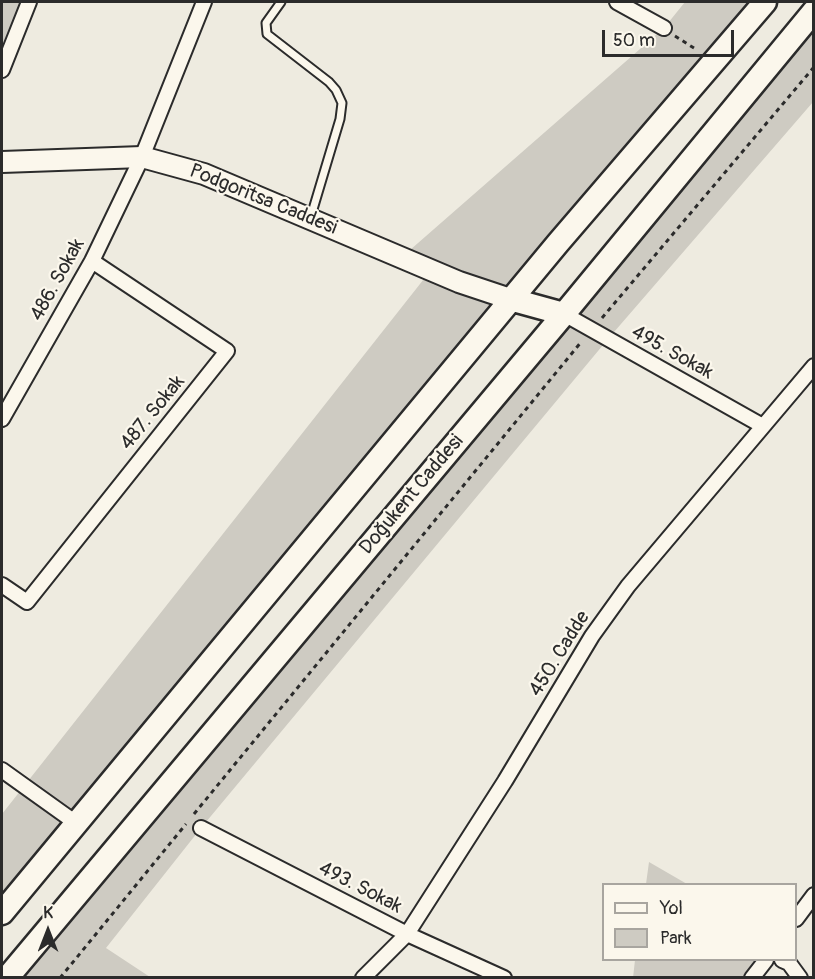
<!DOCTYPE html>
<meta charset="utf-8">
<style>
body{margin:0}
#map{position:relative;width:815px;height:979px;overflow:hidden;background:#eeebe0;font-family:Pangolin,sans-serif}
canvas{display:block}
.frame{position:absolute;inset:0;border:3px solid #2b2b2b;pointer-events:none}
.legend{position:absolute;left:602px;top:883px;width:195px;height:78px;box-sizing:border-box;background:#fbf7ec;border:2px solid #a8a59f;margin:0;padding:8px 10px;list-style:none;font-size:18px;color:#2b2b2b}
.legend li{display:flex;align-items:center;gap:12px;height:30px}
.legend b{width:30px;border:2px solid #a8a59f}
.north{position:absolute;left:18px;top:901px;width:60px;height:60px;-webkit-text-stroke:4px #fbf7ec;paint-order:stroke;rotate:0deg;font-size:16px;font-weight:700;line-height:24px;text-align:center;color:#2b2b2b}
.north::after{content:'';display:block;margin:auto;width:21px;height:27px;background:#2b2b2b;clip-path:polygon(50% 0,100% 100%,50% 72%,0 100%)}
.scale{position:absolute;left:602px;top:30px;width:132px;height:27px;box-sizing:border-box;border:3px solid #2b2b2b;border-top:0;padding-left:8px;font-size:18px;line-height:21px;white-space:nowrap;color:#2b2b2b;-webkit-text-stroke:4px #fbf7ec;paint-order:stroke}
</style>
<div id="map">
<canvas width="815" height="979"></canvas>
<div class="frame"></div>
<ul class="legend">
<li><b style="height:8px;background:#fbf7ec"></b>Yol</li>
<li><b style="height:16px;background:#cecbc2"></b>Park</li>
</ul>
<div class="north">K</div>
<div class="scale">50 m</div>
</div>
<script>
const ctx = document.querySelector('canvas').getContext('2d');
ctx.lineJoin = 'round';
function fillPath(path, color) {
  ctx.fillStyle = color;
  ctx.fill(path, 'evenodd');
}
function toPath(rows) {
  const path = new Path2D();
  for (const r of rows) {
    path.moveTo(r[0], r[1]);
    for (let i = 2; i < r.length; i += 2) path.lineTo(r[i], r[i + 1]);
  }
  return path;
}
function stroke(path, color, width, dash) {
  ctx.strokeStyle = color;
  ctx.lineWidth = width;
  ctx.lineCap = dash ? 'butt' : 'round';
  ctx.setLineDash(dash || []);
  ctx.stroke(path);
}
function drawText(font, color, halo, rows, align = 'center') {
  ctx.font = font + ' Pangolin,sans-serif';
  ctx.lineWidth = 4.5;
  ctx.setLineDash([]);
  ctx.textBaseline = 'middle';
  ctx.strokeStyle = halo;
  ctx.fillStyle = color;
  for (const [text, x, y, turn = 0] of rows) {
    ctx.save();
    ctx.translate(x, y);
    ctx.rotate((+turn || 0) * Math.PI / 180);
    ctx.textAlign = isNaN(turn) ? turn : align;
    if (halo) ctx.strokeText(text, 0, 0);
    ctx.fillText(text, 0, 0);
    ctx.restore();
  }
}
fillPath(toPath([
 [2,2,29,2,2,70],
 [685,2,765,2,2,913,2,814,431,270,402,257,664,28],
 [813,11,813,102,608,339,201,828,106,948,150,977,9,978],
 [649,862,687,884,646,884],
 [635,960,766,960,752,977,633,978]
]), '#cecbc2');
const lane = toPath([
 [281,2,266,23,267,34,329,82,336,90,342,103,340,119,311,216]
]);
const street = toPath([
 [617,2,664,28],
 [2,70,29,2],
 [564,314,761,425],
 [2,419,92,261,142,157,204,2],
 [2,585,27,602,227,351,92,261],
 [2,770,76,823],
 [201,828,407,934,504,978],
 [796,919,814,895],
 [782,960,789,963,800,978],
 [363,978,407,934,505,781,592,636,628,586,814,366],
 [752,978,766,960]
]);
const secondary = toPath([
 [2,162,142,157,204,174,459,282,513,300]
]);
const primary = toPath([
 [513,300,564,314],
 [2,913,558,243,765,2],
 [7,978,564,314,814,11]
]);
stroke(lane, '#2b2b2b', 11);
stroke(street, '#2b2b2b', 18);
stroke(secondary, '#2b2b2b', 24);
stroke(primary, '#2b2b2b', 27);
stroke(toPath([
 [675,36,697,50],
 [602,318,814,67],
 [194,814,582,341],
 [60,978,186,824]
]), '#2b2b2b', 3, [4.5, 4.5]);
stroke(lane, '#fbf7ec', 7);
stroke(street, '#fbf7ec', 14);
stroke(secondary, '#fbf7ec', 20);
stroke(primary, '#fbf7ec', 22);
drawText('20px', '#2b2b2b', '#fbf7ec', [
 ["Podgoritsa Caddesi",263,200,22],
 ["486. Sokak",58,280,-61],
 ["495. Sokak",672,353,29],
 ["487. Sokak",153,413,-51],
 ["Doğukent Caddesi",412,495,-50],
 ["450. Cadde",560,654,-58],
 ["493. Sokak",360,888,27]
]);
</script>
